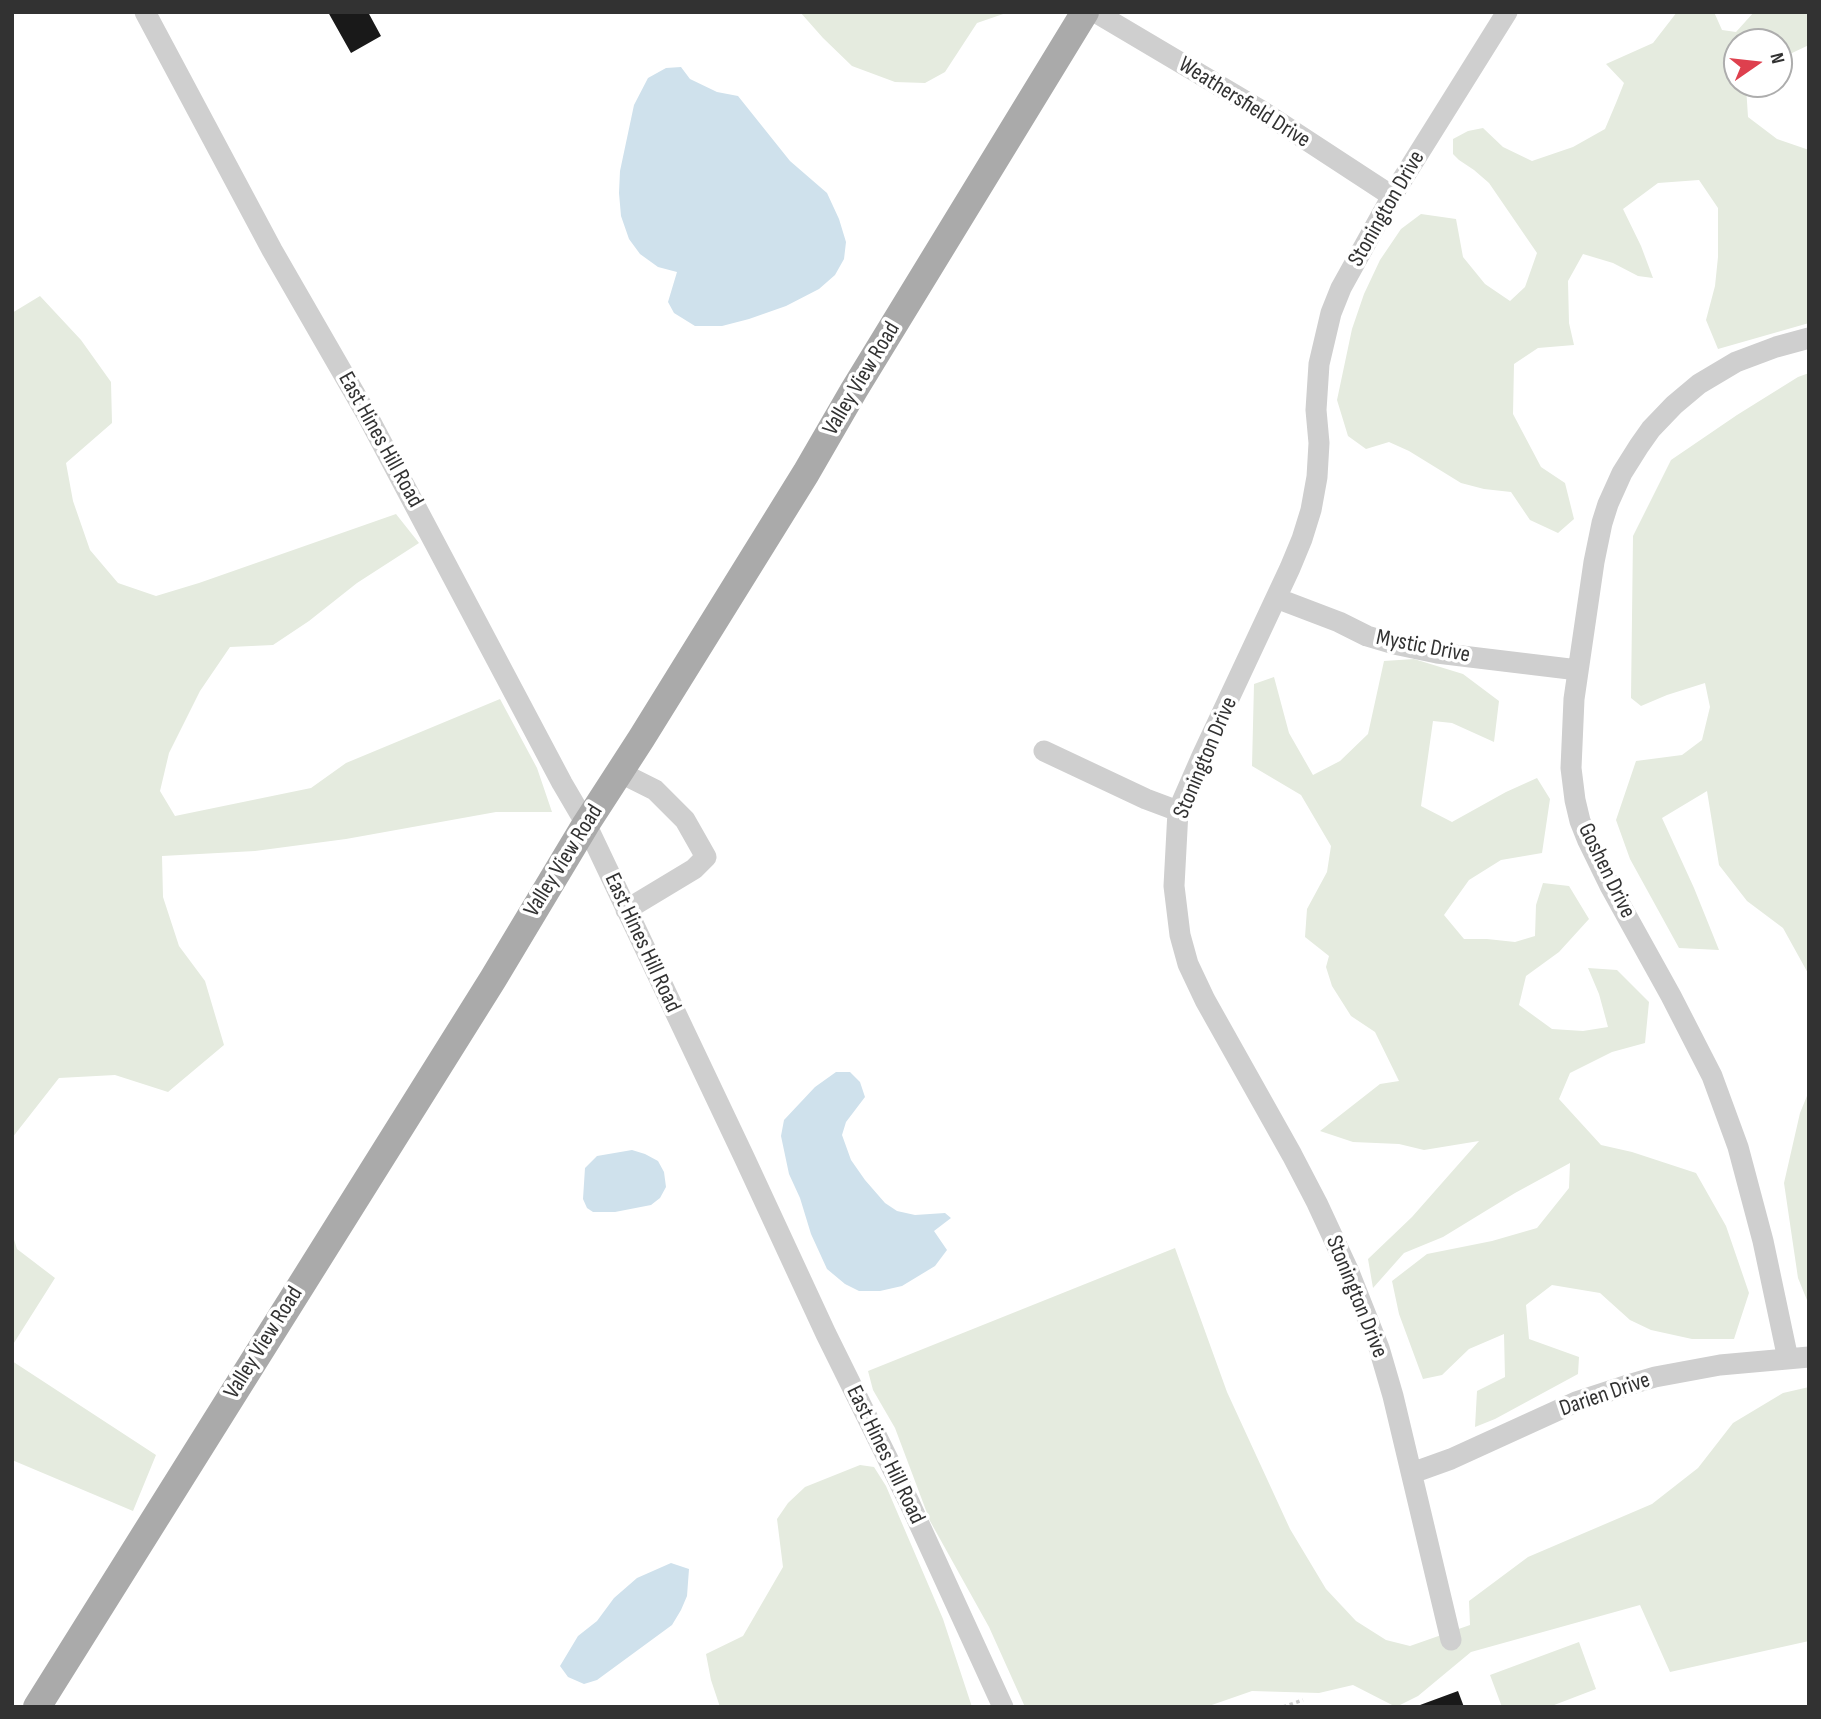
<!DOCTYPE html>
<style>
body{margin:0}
#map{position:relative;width:1821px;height:1719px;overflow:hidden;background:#fff;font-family:"Sofia Sans Condensed",sans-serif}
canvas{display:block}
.frame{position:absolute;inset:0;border:14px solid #323232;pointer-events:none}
.north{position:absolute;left:1723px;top:28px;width:70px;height:70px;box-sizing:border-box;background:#fff;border:2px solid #adadad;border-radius:50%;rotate:76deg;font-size:19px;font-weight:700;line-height:28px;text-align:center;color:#323232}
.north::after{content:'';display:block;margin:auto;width:24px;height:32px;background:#de404e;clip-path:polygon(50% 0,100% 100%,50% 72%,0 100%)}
</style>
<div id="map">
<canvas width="1821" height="1719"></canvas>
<div class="frame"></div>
<div class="north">N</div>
</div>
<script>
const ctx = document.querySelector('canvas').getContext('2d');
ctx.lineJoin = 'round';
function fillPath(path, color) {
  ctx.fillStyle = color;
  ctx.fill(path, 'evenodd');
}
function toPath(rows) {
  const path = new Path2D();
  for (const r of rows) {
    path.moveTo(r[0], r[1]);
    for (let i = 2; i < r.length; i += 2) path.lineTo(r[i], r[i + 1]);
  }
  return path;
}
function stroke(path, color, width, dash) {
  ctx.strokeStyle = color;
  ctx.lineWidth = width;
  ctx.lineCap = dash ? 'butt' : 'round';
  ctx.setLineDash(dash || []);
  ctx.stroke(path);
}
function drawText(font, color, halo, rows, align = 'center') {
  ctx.font = font + ' "Sofia Sans Condensed",sans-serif';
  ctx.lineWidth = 7;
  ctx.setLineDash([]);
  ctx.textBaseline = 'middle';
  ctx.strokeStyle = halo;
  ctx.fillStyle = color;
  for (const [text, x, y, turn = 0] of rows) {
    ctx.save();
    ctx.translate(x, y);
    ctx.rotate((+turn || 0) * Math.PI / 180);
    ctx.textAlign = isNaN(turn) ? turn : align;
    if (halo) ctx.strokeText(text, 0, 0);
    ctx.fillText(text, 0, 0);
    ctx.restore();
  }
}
fillPath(toPath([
 [800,12,1009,12,977,23,945,72,925,83,895,82,852,66,823,38],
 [1677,12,1714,12,1722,30,1736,32,1754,12,1809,12,1809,45,1792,53,1779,62,1779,42,1737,42,1737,84,1749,84,1746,86,1748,117,1777,139,1809,150,1809,323,1718,349,1706,320,1715,286,1718,257,1718,208,1699,180,1658,183,1623,209,1641,246,1653,278,1638,276,1613,263,1583,254,1568,281,1569,323,1574,345,1538,348,1514,364,1513,414,1541,467,1565,483,1574,519,1558,533,1530,520,1511,492,1484,489,1461,483,1409,451,1389,442,1366,449,1348,436,1337,400,1352,329,1364,294,1380,260,1401,229,1421,214,1456,219,1463,257,1485,284,1510,301,1525,287,1537,253,1489,183,1474,170,1459,160,1453,154,1453,139,1468,131,1483,128,1503,147,1532,161,1573,147,1605,129,1616,103,1624,83,1606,64,1653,43],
 [40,296,81,340,111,382,112,423,66,463,73,501,90,550,118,583,156,596,199,583,396,514,419,543,357,583,309,621,273,645,230,647,200,691,169,753,160,791,175,816,311,788,346,763,500,699,537,768,552,812,496,812,346,839,255,851,162,856,163,897,179,946,205,981,224,1045,168,1092,115,1075,59,1078,12,1138,12,313],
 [1809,373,1809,975,1783,928,1747,901,1719,865,1707,791,1662,818,1694,888,1719,950,1679,948,1630,859,1616,820,1636,761,1682,755,1702,740,1710,707,1705,683,1667,695,1641,706,1631,698,1633,536,1671,460,1737,415,1798,377],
 [1414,659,1463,674,1499,701,1494,742,1452,723,1433,721,1421,806,1452,822,1506,792,1537,778,1550,799,1542,853,1501,860,1469,880,1444,915,1464,939,1487,939,1515,942,1535,936,1536,905,1543,883,1569,886,1589,919,1559,952,1526,976,1519,1005,1552,1029,1583,1031,1608,1027,1599,994,1588,968,1617,970,1649,1002,1645,1043,1612,1052,1570,1073,1559,1099,1601,1145,1632,1152,1696,1173,1726,1226,1749,1293,1734,1339,1692,1339,1651,1330,1630,1320,1600,1293,1552,1285,1526,1305,1529,1339,1579,1357,1578,1374,1495,1419,1475,1427,1477,1391,1505,1377,1504,1334,1469,1349,1442,1375,1423,1379,1399,1314,1392,1281,1427,1254,1492,1241,1537,1228,1569,1188,1570,1163,1515,1193,1443,1237,1404,1253,1373,1288,1368,1259,1412,1217,1479,1141,1424,1150,1399,1144,1353,1142,1320,1131,1380,1084,1399,1081,1375,1032,1351,1016,1332,986,1326,967,1329,956,1305,937,1307,909,1327,872,1331,846,1301,795,1252,766,1254,684,1274,677,1289,733,1313,775,1340,761,1368,734,1384,661],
 [1809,1091,1809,1305,1798,1278,1784,1183,1800,1113],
 [12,1233,17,1249,55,1278,12,1346],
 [1175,1248,1227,1392,1290,1529,1326,1589,1356,1621,1386,1640,1410,1646,1470,1625,1469,1601,1528,1557,1652,1504,1698,1468,1733,1423,1783,1393,1809,1387,1809,1641,1670,1672,1640,1605,1471,1652,1418,1696,1396,1707,1353,1685,1319,1693,1252,1691,1206,1707,1025,1707,989,1627,930,1521,895,1428,873,1390,868,1371],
 [12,1361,156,1455,133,1511,12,1460],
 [860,1465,874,1467,886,1486,943,1619,972,1707,720,1707,711,1680,706,1654,743,1636,783,1567,777,1519,788,1503,805,1487],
 [1579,1642,1596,1689,1549,1707,1502,1707,1490,1675]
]), '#e5ebdf');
fillPath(toPath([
 [681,67,690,79,717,92,738,96,790,161,827,193,839,219,846,242,844,259,835,275,819,289,786,306,749,319,722,326,695,326,674,313,668,302,677,272,658,267,640,254,629,239,621,216,619,193,620,171,634,105,648,78,666,68],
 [836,1072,850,1072,860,1082,865,1097,846,1122,842,1135,851,1160,865,1180,885,1203,897,1211,915,1215,945,1213,951,1218,934,1231,947,1250,935,1266,902,1286,880,1291,859,1291,845,1284,827,1269,811,1234,800,1198,789,1174,781,1136,784,1120,815,1087],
 [632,1150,645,1154,658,1161,664,1172,666,1187,660,1198,651,1205,615,1212,593,1212,587,1208,583,1199,585,1168,597,1156],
 [671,1563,689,1569,687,1596,681,1610,672,1625,597,1680,584,1684,568,1677,560,1666,578,1636,597,1621,614,1598,637,1578]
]), '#cfe1ec');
fillPath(toPath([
 [328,12,368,12,381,36,351,53],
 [1458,1691,1464,1707,1420,1707,1420,1705]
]), '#191919');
stroke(toPath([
 [1283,1707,1303,1700]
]), '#ccc', 3.5, [3.5, 3.5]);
stroke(toPath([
 [145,12,272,250,367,415,562,783,586,824,744,1157,826,1334,910,1504,1003,1707],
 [1095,12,1262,111,1392,196],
 [1276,598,1339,622,1367,636,1394,644,1437,653,1578,670],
 [1044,751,1146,799,1178,811],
 [619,772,655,790,685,820,706,857,694,869,626,910],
 [1788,1359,1763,1241,1738,1147,1712,1076,1671,996,1610,886,1588,841,1580,821,1575,800,1571,768,1574,699,1594,562,1602,523,1608,504,1622,473,1639,446,1651,429,1674,405,1699,384,1736,362,1776,347,1809,338],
 [1412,1473,1451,1459,1576,1402,1628,1385,1655,1377,1720,1365,1809,1357],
 [1451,1640,1393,1396,1379,1348,1349,1272,1317,1203,1292,1155,1205,1000,1188,964,1180,935,1174,886,1178,811,1202,756,1290,568,1302,539,1311,510,1317,477,1319,443,1316,410,1319,364,1331,313,1341,288,1392,196,1507,12]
]), '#cfcfcf', 21);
stroke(toPath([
 [37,1707,493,979,586,824,641,739,806,473,854,390,1085,12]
]), '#aaa', 28);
drawText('23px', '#323232', '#fff', [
 ["Weathersfield Drive",1244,103,32],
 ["Stonington Drive",1387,209,-60],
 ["Valley View Road",862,379,-59],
 ["East Hines Hill Road",380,440,61],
 ["Mystic Drive",1423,647,11],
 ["Stonington Drive",1206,758,-67],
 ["Valley View Road",564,861,-58],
 ["Goshen Drive",1606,871,64],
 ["East Hines Hill Road",642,943,65],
 ["Stonington Drive",1356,1297,68],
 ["Valley View Road",264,1343,-58],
 ["Darien Drive",1605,1395,-19],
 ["East Hines Hill Road",885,1455,64]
]);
</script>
